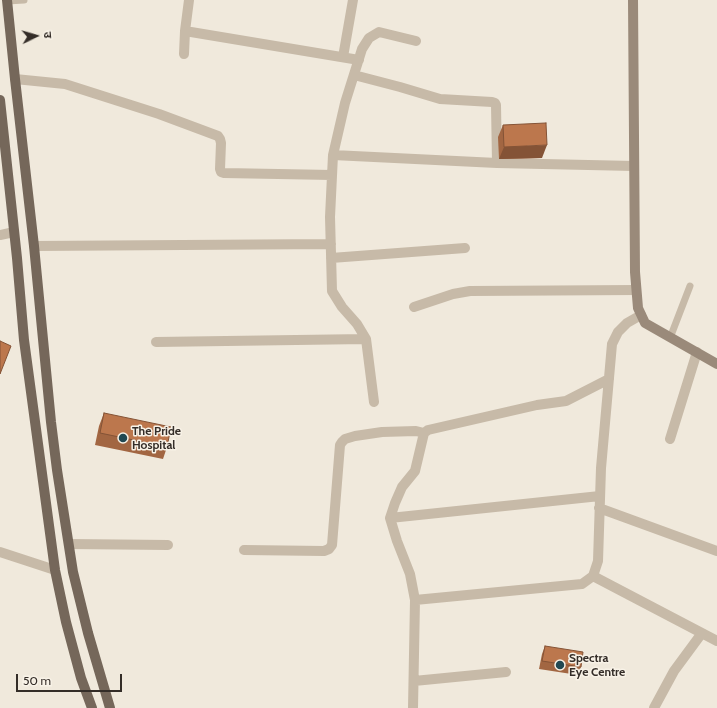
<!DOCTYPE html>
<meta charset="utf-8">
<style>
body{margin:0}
#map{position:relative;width:717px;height:708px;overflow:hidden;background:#f0e9dc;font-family:Cabin,"Noto Sans Devanagari",sans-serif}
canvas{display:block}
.north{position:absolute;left:16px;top:16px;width:40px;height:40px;-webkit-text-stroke:3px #f8f2e7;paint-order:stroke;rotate:85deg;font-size:11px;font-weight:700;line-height:16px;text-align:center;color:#342d28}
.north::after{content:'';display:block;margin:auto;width:14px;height:18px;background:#342d28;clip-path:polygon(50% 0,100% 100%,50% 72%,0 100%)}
.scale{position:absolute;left:16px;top:674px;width:106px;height:18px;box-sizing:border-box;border:2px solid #342d28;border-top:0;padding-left:5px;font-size:12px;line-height:14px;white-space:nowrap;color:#342d28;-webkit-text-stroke:3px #f8f2e7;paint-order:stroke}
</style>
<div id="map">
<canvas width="717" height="708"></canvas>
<div class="north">उ</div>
<div class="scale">50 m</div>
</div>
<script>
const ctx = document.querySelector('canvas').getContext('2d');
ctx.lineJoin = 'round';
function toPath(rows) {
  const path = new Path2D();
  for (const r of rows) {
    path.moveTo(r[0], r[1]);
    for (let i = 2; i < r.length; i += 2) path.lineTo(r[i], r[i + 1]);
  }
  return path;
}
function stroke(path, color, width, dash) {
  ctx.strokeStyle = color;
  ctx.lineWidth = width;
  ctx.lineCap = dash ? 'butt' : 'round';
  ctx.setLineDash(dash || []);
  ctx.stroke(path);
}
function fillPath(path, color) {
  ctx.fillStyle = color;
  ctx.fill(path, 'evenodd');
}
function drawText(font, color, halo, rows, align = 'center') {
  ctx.font = font + ' Cabin,sans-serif';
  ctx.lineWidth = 3;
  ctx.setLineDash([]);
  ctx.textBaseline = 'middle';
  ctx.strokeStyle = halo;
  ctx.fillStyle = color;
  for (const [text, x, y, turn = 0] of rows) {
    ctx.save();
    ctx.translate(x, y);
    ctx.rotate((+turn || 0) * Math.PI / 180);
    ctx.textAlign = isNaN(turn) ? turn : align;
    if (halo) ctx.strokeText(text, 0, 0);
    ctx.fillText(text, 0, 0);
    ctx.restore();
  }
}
stroke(toPath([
 [7,1,24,0],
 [670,338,690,286]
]), '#c7baa8', 7);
stroke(toPath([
 [185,31,359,60],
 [184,54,185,31,189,0],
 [343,57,353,0],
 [354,75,400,87,440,99,492,102,495,103,496,105,497,163],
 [15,79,65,84,159,114,218,136,220,139,221,143,220,169,221,172,224,173,332,175],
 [333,155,497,163,634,166],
 [0,235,14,232],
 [34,246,331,244],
 [331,258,465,248],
 [414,307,453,294,470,291,636,290],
 [156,342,366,339],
 [374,402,366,339,357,324,342,307,332,291,330,217,333,155,345,103,362,49,369,38,379,32,416,41],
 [670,439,697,352],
 [599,508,717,551],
 [390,518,600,496],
 [69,544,168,545],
 [244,550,324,551,329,549,332,545,340,445,342,442,345,439,355,436,382,432,416,431,424,433],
 [0,552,55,570],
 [593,576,717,641],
 [415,600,582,584,593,576,598,561,601,468,612,344,618,332,627,323,641,315],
 [414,681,506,672],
 [413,708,415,600,410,574,397,541,390,518,395,503,402,487,415,471,424,433,428,430,537,405,566,401,609,379],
 [654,708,674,671,702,633]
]), '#c7baa8', 10);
stroke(toPath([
 [633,0,635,272,638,308,645,323,717,364]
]), '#9a8a7a', 10);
stroke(toPath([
 [7,0,15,79,34,246,51,422,57,470,73,572,88,633,110,708],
 [0,100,17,258,24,340,55,570,66,622,81,678,92,708]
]), '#75675a', 10);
fillPath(toPath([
 [503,125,542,158,499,159,498,137],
 [104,413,167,447,163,459,95,445,99,426],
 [545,646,581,667,578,675,539,669,542,654]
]), '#a26642');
fillPath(toPath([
 [547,145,542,158,499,159,504,147]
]), '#845336');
const building = toPath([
 [546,123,547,145,504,147,503,125,546,123],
 [0,341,11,346,0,374,0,341],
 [104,413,171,427,167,447,100,433,104,413],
 [545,646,583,652,581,667,542,661,545,646]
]);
fillPath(building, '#bc774d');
stroke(building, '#845336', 1);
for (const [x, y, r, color] of [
 [123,438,5,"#214852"],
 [560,665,5,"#214852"]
]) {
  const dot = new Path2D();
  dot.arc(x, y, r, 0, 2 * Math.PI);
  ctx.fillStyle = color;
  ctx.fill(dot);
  stroke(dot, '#f8f2e7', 1.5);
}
drawText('bold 12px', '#342d28', '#f8f2e7', [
 ["The Pride",132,431],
 ["Hospital",132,445],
 ["Spectra",569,658],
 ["Eye Centre",569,672]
], 'left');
</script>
